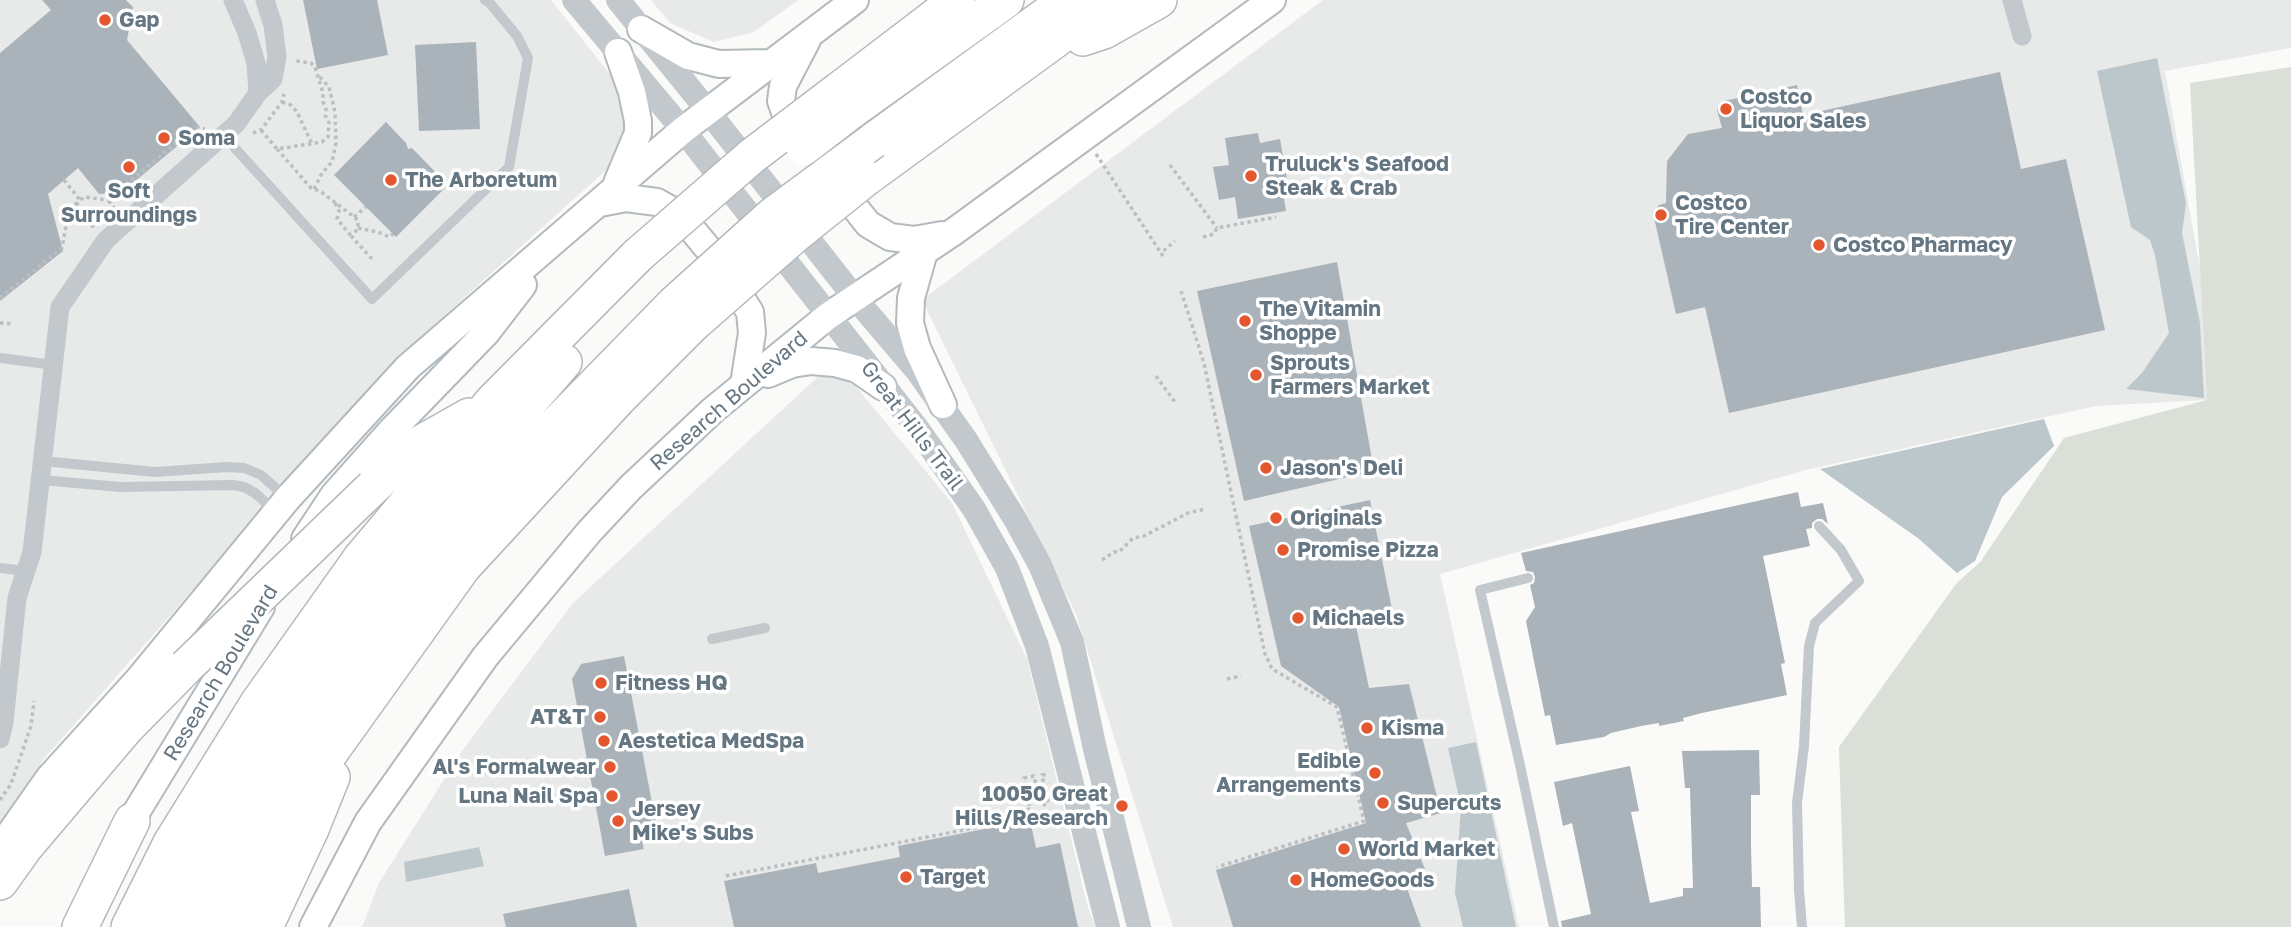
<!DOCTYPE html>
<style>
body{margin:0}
canvas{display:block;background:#fafaf8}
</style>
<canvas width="2291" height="927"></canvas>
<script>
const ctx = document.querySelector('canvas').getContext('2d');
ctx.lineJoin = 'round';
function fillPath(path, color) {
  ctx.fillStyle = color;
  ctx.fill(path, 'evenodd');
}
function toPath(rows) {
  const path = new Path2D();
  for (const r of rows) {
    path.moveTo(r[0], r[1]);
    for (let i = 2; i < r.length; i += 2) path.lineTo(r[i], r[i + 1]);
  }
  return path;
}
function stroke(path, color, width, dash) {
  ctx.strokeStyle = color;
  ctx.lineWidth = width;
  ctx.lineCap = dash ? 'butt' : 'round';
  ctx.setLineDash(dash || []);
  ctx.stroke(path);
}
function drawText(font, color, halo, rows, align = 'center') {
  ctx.font = font + ' "Golos Text",sans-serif';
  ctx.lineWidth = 7;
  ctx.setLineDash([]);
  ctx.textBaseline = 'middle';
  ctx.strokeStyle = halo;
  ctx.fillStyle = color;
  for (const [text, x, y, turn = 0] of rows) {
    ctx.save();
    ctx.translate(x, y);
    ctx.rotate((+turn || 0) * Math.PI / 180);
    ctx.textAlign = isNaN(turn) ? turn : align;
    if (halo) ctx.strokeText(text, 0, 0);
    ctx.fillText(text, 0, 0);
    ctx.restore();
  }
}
fillPath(toPath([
 [0,0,551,0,653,128,396,359,43,760,0,831],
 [651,0,798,0,754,32,714,42,670,23],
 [1323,0,2291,0,2291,48,2165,71,2200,269,2207,400,2096,406,1806,470,1440,574,1519,927,1173,927,1076,614,922,300],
 [835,361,952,503,1027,659,1087,904,1095,927,362,927,379,883,462,751,573,603]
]), '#e8e9e9');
fillPath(toPath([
 [2291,67,2291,927,1845,927,1839,747,1956,584,1981,561,2064,438,2207,400,2190,83]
]), '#dadfd7');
fillPath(toPath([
 [2157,58,2186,203,2182,233,2200,323,2204,398,2126,389,2142,373,2169,333,2155,255,2150,240,2131,227,2097,71],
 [2044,419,2054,446,2002,497,1975,561,1957,573,1919,539,1820,469],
 [1476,742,1516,927,1463,927,1455,893,1461,807,1448,748],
 [479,847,484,866,406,882,404,862]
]), '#bbc7cb');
fillPath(toPath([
 [42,0,126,0,133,7,127,40,200,127,121,193,99,194,78,168,48,194,63,251,0,301,0,53,51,10],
 [303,0,377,0,388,55,317,69],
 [476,42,480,129,419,131,415,45],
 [2000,72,2021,169,2066,159,2105,330,1729,413,1705,307,1676,314,1653,213,1659,205,1666,203,1667,161,1688,134,1722,128,1717,110,1724,101,1797,85,1803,115],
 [386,122,406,143,408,149,412,148,448,185,396,237,334,175],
 [1258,133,1260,143,1280,139,1288,185,1282,186,1286,211,1238,219,1235,197,1219,200,1213,167,1229,165,1225,138],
 [1337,262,1374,471,1244,501,1197,291],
 [1798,492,1801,507,1823,503,1828,524,1822,519,1817,519,1812,523,1812,528,1806,529,1810,546,1763,556,1785,663,1781,664,1787,695,1702,713,1683,718,1684,721,1659,726,1659,723,1641,726,1611,733,1604,737,1556,745,1550,715,1545,716,1526,621,1535,607,1530,585,1534,583,1535,577,1533,572,1526,571,1521,553],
 [1370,500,1393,614,1356,626,1369,688,1409,684,1441,813,1406,823,1425,869,1404,880,1421,927,1233,927,1216,870,1366,823,1339,707,1281,666,1249,526],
 [624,656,658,834,641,837,644,849,605,856,572,679,581,664],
 [1759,750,1760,795,1751,795,1751,846,1752,887,1760,887,1761,927,1562,927,1561,921,1591,914,1572,823,1563,826,1554,782,1630,766,1639,811,1631,812,1650,903,1683,896,1683,888,1693,888,1690,788,1685,788,1682,751],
 [1030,820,1036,848,1060,843,1078,927,734,927,724,881,816,863,818,873,900,857,898,846],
 [629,889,637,927,506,927,503,914]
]), '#aab3b9');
const secondary = toPath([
 [641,29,688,56,719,64,769,63],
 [801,141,791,129,781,101,783,86,807,40],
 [834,181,868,224,890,237,914,240,942,235],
 [617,183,638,133,638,121,632,92,618,52],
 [600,203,626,198,657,202,680,215,715,257,750,312,752,333,744,384],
 [924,252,911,298,910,323,917,348,943,405],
 [768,374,792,364,811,361,835,363,857,369,883,387],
 [305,539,334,495,392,430,486,333,523,285],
 [123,834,261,607],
 [0,848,49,778,138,680,288,498,408,367,683,130,855,0],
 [313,927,368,822,485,657,589,532,631,487,713,410,828,316,952,233,1272,0]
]);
const motorway = toPath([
 [1083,38,1104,31,1159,0],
 [839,90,957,0],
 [851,111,1006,0],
 [873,141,1067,0],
 [866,178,1110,0],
 [373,487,416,446,469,416],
 [0,882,25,847,126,728,186,667],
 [80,927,132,821],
 [129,927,171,843,258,703,361,558,493,401,638,255],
 [160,927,270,741,409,540,564,362],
 [192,927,306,727,451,532,674,304],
 [230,927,299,796,463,567,619,398,693,324],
 [265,927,311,829,332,777]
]);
stroke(secondary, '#b3babf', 30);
stroke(motorway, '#b4b9bd', 38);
stroke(toPath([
 [282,102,291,105,297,112,312,144],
 [261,130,277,149,322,142,328,137,329,123,325,115,326,109,323,102,323,93,315,67,311,63,296,61],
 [253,133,261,130,282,102,284,94],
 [277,149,311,188,320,191,358,220,358,228,352,237,372,259],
 [1096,154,1161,253],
 [1170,165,1217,228],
 [64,180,80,200],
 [314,189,322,173,332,162,336,143,335,112,329,87,318,75],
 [335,203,339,211,337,219,352,237],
 [115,209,108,200,195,127,205,129],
 [354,217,366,207],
 [94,227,86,222,77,203,84,197,108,200],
 [358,228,378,232,390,237,393,234],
 [1203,237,1214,234,1217,228,1276,217],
 [1163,256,1161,253,1175,241],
 [1181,291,1204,363,1265,654,1272,669,1337,707,1364,821,1217,867],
 [0,298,62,248,69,210,77,203],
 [0,323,12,324],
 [1156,376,1175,402],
 [1102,560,1114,552,1119,552,1133,538,1144,536,1188,513,1205,509],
 [1227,679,1241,676],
 [0,800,11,784,31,726,34,701],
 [726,876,1026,818,1025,810,1030,809,1024,778,1034,776,1041,805,1048,804,1042,775,1048,774]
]), '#bbbfc2', 3.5, [3.5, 3.5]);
stroke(toPath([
 [223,135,372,299,509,167,528,58,517,36,489,2,485,0],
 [0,358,54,365],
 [43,461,155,472,227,467,244,468,261,475,287,498],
 [41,480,121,487,233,485,244,487,255,493,276,512],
 [0,568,26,571],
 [1528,578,1480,590,1520,765,1554,927],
 [712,639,765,628],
 [1802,927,1799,890,1797,803,1804,746,1809,646,1815,623,1859,581,1841,550,1819,526]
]), '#c3c8cc', 10);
stroke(toPath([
 [233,0,247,33,256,63,258,93],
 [2012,0,2022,36],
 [0,739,4,722,17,598,32,552,60,307,106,240,236,124,258,93,273,79,277,57,273,25,265,0]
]), '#c3c8cc', 19);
stroke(toPath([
 [574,0,683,130,917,428,974,509,1007,568,1037,646,1108,927],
 [618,0,708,111,855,298,918,372,966,440,1015,519,1040,565,1072,642,1095,749,1139,927]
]), '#c3c8cc', 24);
stroke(secondary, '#fff', 26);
stroke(motorway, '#fff', 35);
const motorwayBridge = toPath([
 [804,147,851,111],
 [638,255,752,156,839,90],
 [674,304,773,215,873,141],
 [693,324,796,234,866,178],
 [186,667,373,487]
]);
stroke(motorwayBridge, '#b4b9bd', 38, []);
stroke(motorwayBridge, '#fff', 35);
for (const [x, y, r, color] of [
 [105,20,7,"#e4572e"],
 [1726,109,7,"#e4572e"],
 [164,138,7,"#e4572e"],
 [129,167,7,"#e4572e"],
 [1251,176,7,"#e4572e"],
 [391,180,7,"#e4572e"],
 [1661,215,7,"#e4572e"],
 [1819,245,7,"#e4572e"],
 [1245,321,7,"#e4572e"],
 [1256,375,7,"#e4572e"],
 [1266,468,7,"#e4572e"],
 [1276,518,7,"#e4572e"],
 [1283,550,7,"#e4572e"],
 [1298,618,7,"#e4572e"],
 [601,683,7,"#e4572e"],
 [600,717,7,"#e4572e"],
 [1367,728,7,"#e4572e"],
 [604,741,7,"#e4572e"],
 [610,767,7,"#e4572e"],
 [1375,773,7,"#e4572e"],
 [612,796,7,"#e4572e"],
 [1383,803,7,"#e4572e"],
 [1122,806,7,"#e4572e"],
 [618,821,7,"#e4572e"],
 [1344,849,7,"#e4572e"],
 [906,877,7,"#e4572e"],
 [1296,880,7,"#e4572e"]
]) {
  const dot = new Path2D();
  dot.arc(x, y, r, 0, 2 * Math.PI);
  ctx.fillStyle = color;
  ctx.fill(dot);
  stroke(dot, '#fff', 2.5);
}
drawText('bold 21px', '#657683', '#fff', [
 ["Gap",119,20],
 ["Costco",1740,97],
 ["Liquor Sales",1740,121],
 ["Soma",178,138],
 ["Truluck's Seafood",1265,164],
 ["Steak & Crab",1265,188],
 ["The Arboretum",405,180],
 ["Soft",129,191,"center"],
 ["Surroundings",129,215,"center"],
 ["Costco",1675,203],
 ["Tire Center",1675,227],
 ["Costco Pharmacy",1833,245],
 ["The Vitamin",1259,309],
 ["Shoppe",1259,333],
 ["Sprouts",1270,363],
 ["Farmers Market",1270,387],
 ["Jason's Deli",1280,468],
 ["Originals",1290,518],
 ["Promise Pizza",1297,550],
 ["Michaels",1312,618],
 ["Fitness HQ",615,683],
 ["AT&T",586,717,"right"],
 ["Kisma",1381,728],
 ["Aestetica MedSpa",618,741],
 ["Edible",1361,761,"right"],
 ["Arrangements",1361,785,"right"],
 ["Al's Formalwear",596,767,"right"],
 ["10050 Great",1108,794,"right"],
 ["Hills/Research",1108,818,"right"],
 ["Luna Nail Spa",598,796,"right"],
 ["Supercuts",1397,803],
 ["Jersey",632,809],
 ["Mike's Subs",632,833],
 ["World Market",1358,849],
 ["Target",920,877],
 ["HomeGoods",1310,880]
], 'left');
drawText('21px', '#657683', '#fff', [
 ["Research Boulevard",729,401,-41],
 ["Great Hills Trail",912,426,53],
 ["Research Boulevard",221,673,-59]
]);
</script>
